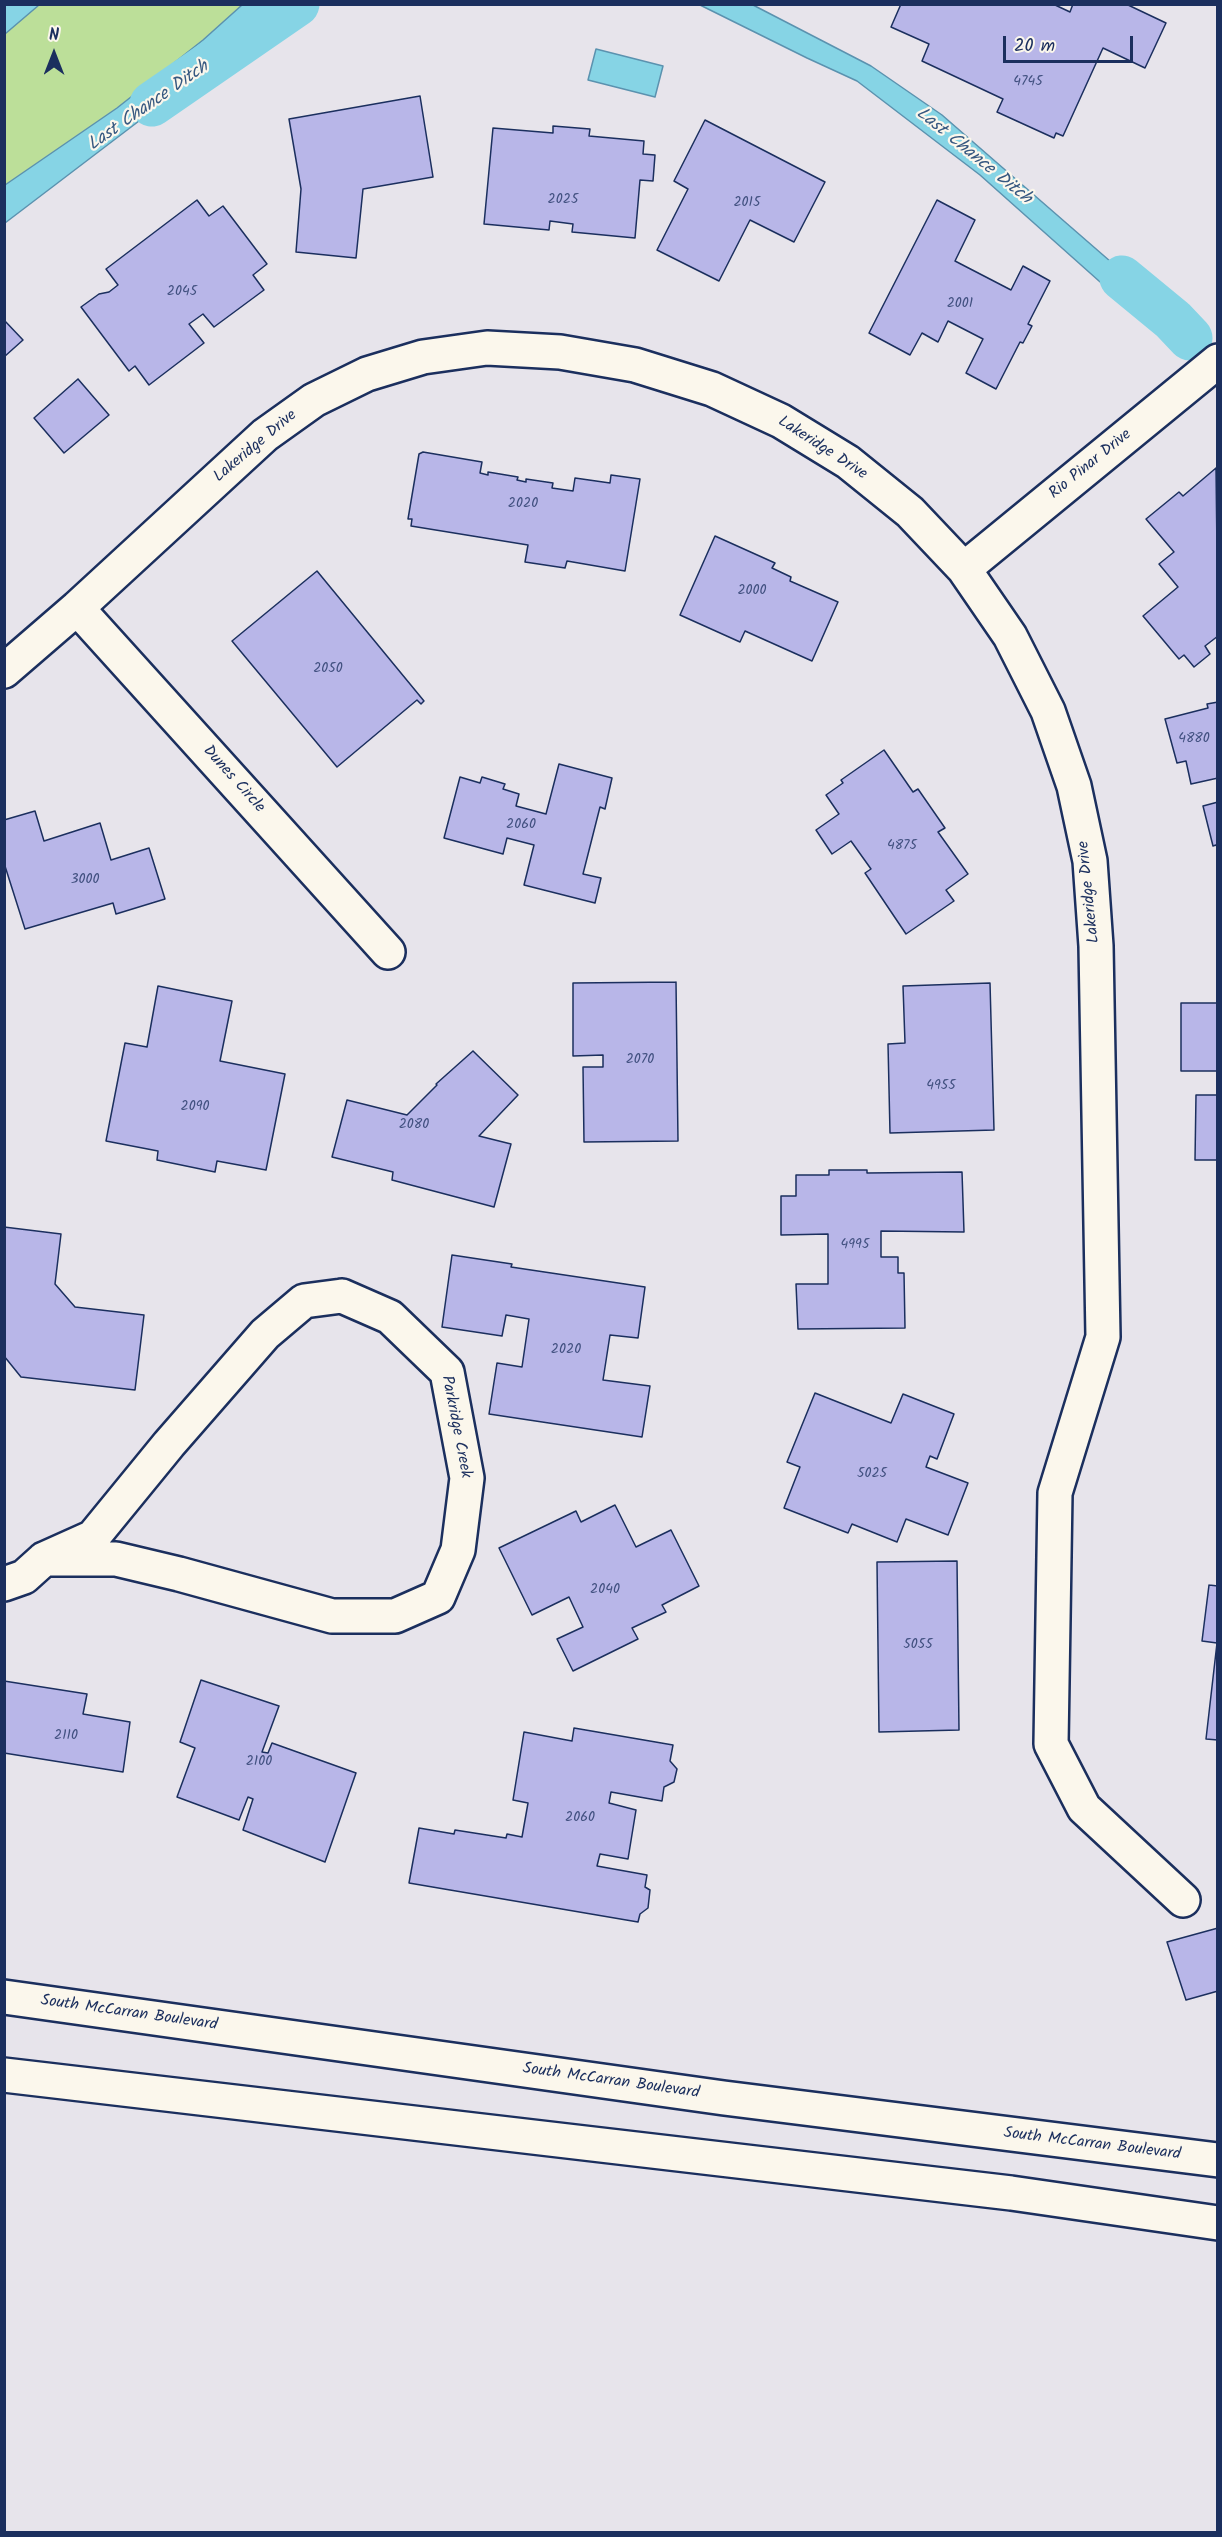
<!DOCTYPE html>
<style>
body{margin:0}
#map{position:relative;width:1222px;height:2537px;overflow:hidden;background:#e7e4eb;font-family:Kalam,sans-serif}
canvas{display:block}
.frame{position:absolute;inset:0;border:6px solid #1b2f5e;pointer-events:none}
.north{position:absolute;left:24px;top:24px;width:60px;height:60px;-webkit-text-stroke:4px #fbf7ec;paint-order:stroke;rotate:0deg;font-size:16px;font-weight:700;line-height:24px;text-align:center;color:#1b2f5e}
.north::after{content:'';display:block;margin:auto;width:21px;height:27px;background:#1b2f5e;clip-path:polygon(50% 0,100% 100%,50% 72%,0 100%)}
.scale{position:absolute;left:1003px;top:36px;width:130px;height:27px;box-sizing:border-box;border:3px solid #1b2f5e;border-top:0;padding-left:8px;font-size:18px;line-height:21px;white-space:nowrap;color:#1b2f5e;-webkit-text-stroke:4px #fbf7ec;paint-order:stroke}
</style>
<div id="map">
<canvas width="1222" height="2537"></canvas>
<div class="frame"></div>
<div class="north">N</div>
<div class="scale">20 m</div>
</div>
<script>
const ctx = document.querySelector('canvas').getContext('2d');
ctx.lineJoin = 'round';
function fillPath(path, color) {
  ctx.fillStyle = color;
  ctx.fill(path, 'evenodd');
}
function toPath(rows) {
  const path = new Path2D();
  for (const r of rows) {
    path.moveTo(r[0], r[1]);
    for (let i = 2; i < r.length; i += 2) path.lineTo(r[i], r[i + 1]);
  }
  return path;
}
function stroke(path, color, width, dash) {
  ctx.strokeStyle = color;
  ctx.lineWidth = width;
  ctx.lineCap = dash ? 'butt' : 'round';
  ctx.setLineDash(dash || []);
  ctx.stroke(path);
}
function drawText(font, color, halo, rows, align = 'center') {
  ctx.font = font + ' Kalam,sans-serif';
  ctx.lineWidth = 4.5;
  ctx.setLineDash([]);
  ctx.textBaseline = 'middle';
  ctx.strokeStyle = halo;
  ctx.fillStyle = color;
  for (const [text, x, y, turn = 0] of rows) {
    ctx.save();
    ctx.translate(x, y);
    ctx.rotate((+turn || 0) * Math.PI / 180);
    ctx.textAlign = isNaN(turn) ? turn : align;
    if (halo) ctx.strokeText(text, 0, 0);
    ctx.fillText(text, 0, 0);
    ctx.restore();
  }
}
fillPath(toPath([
 [5,5,282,5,5,196]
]), '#bcdf99');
const water = toPath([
 [5,4,39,4,39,5,5,34,5,4],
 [242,5,307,5,257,22,185,86,5,223,5,185,117,108,203,40,242,5],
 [700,5,753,5,871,66,942,115,1172,315,1154,330,980,175,857,81,807,58,700,5],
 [596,49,663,66,655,97,588,80,596,49]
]);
fillPath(water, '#86d4e5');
stroke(water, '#5b92af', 1.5);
stroke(toPath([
 [152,104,297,4],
 [1122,278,1173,320,1190,338]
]), '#86d4e5', 45);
const building = toPath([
 [901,4,1053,4,1070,12,1073,4,1126,4,1166,23,1145,68,1103,48,1063,136,1056,133,1054,138,997,112,1003,99,922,61,929,44,891,27,901,4],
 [420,96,433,177,363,189,356,258,296,252,301,189,289,119,420,96],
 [705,120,825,182,794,242,750,220,719,281,657,250,688,189,674,181,705,120],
 [553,126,590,129,589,136,644,141,643,154,655,155,653,181,640,180,635,238,572,232,573,224,550,221,549,230,484,224,493,128,553,133,553,126],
 [197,200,209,216,223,206,267,264,253,275,264,290,214,327,203,314,189,324,204,343,149,385,135,366,129,371,81,307,99,294,109,292,118,285,106,269,197,200],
 [937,200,975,220,955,261,1011,290,1023,266,1050,281,1028,324,1032,326,1023,343,1020,342,996,389,966,373,983,339,948,321,938,342,922,333,910,355,869,333,937,200],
 [4,320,23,340,4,357,4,320],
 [78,379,109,415,64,453,34,418,78,379],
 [423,452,482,462,480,473,488,475,488,472,518,477,517,480,526,482,526,479,553,483,552,488,573,491,575,478,610,483,611,475,640,479,625,571,567,561,565,568,525,562,528,545,411,526,412,519,408,519,419,454,423,452],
 [1216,468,1218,636,1205,646,1210,654,1194,667,1184,655,1179,659,1143,616,1178,587,1159,564,1174,552,1146,519,1179,492,1183,496,1216,468],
 [715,536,775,563,772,568,791,577,790,581,838,602,812,661,745,631,740,642,680,615,715,536],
 [317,571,424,701,421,704,417,700,337,767,232,641,317,571],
 [1218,702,1218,778,1191,784,1186,761,1177,763,1165,719,1208,708,1207,704,1218,702],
 [884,750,913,792,918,789,945,828,938,832,968,874,946,890,954,901,906,934,865,873,871,869,851,841,832,854,816,830,839,814,826,795,843,783,841,780,884,750],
 [559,764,612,778,605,809,600,807,583,874,601,878,595,903,524,885,534,845,507,838,503,854,444,838,460,777,480,783,482,777,505,784,503,789,519,794,516,806,546,814,559,764],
 [1218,802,1218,849,1216,845,1213,846,1203,806,1218,802],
 [35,811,44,841,100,823,111,860,149,848,165,899,116,914,113,903,25,929,4,863,4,820,35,811],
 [676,982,678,1141,584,1142,583,1067,603,1067,603,1055,573,1056,573,983,676,982],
 [990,983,994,1130,890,1133,888,1044,905,1043,903,986,990,983],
 [158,986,232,1001,220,1061,285,1074,266,1170,217,1161,215,1172,157,1160,158,1151,106,1141,125,1043,147,1047,158,986],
 [1181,1003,1218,1003,1218,1071,1181,1071,1181,1003],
 [473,1051,518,1095,479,1136,511,1144,494,1207,392,1180,393,1172,332,1157,347,1100,407,1115,437,1085,436,1084,473,1051],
 [1196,1095,1218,1095,1218,1160,1195,1160,1196,1095],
 [829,1170,867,1170,867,1173,962,1172,964,1232,881,1231,881,1257,898,1257,898,1273,904,1273,905,1328,798,1329,796,1284,828,1284,828,1234,781,1235,781,1196,796,1196,796,1175,829,1175,829,1170],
 [4,1227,61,1234,55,1284,75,1307,144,1315,135,1390,21,1377,4,1356,4,1227],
 [452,1255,512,1264,511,1267,645,1287,638,1338,610,1335,603,1380,650,1386,642,1437,489,1414,497,1363,522,1367,529,1319,506,1315,502,1336,442,1327,452,1255],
 [815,1393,891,1423,903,1394,954,1414,937,1459,930,1456,926,1467,968,1483,948,1535,906,1519,897,1542,852,1524,848,1533,784,1508,800,1467,787,1462,815,1393],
 [615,1505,636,1547,671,1530,699,1586,662,1605,666,1612,632,1628,638,1639,573,1671,557,1639,583,1627,569,1597,532,1615,499,1548,576,1511,581,1522,615,1505],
 [957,1561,959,1730,879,1732,877,1562,957,1561],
 [1209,1585,1218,1586,1218,1740,1206,1739,1217,1643,1202,1641,1209,1585],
 [201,1680,279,1706,262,1752,268,1753,272,1743,356,1773,325,1862,243,1830,253,1799,248,1797,239,1820,177,1797,195,1748,180,1742,201,1680],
 [4,1681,87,1694,83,1714,130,1722,123,1772,4,1753,4,1681],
 [574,1728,673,1745,670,1761,677,1769,674,1782,664,1787,662,1801,611,1792,609,1803,636,1810,628,1859,600,1854,597,1866,647,1875,645,1887,650,1890,648,1908,640,1914,638,1922,409,1883,419,1828,454,1834,455,1830,506,1838,507,1834,522,1837,528,1803,513,1800,524,1732,572,1741,574,1728],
 [1218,1928,1218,1991,1186,2000,1167,1942,1218,1928]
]);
fillPath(building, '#b8b6e8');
stroke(building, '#1b2f5e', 1.5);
const minor = toPath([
 [964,569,1218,361],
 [77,608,388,952],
 [4,671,77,608,265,435,314,400,367,374,423,357,487,348,560,352,635,365,712,389,781,421,848,462,910,512,964,569,1010,636,1048,711,1074,786,1090,861,1096,946,1103,1337,1055,1493,1051,1744,1084,1808,1183,1900],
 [342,1296,390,1317,447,1372,467,1478,458,1550,438,1597,395,1616,332,1616,179,1574,116,1559,44,1559,93,1537,169,1444,265,1334,304,1301,342,1296],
 [4,1584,24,1577,44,1559]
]);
const major = toPath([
 [4,1997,724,2098,1218,2160],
 [4,2075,1011,2193,1218,2223]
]);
stroke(minor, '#1b2f5e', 38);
stroke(major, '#1b2f5e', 38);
stroke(minor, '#fbf7ec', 33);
stroke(major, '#fbf7ec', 33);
drawText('14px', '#425180', null, [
 ["4745",1028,83],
 ["2025",563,201],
 ["2015",747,204],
 ["2045",182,293],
 ["2001",960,305],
 ["2020",523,505],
 ["2000",752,592],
 ["2050",328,670],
 ["4880",1194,740],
 ["2060",521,826],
 ["4875",902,847],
 ["3000",85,881],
 ["2070",640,1061],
 ["4955",941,1087],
 ["2090",195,1108],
 ["2080",414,1126],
 ["4995",855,1246],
 ["2020",566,1351],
 ["5025",872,1475],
 ["2040",605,1591],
 ["5055",918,1646],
 ["2110",66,1737],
 ["2100",259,1763],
 ["2060",580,1819]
]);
drawText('16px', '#1b2f5e', '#fbf7ec', [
 ["Lakeridge Drive",256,447,-40],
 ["Lakeridge Drive",822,449,33],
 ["Rio Pinar Drive",1091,465,-39],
 ["Dunes Circle",233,780,48],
 ["Lakeridge Drive",1090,892,-96],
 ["Parkridge Creek",455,1427,79],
 ["South McCarran Boulevard",129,2014,8],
 ["South McCarran Boulevard",611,2082,8],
 ["South McCarran Boulevard",1092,2145,7]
]);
drawText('italic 18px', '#365880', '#fbf7ec', [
 ["Last Chance Ditch",149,107,-35],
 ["Last Chance Ditch",973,157,39]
]);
</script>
